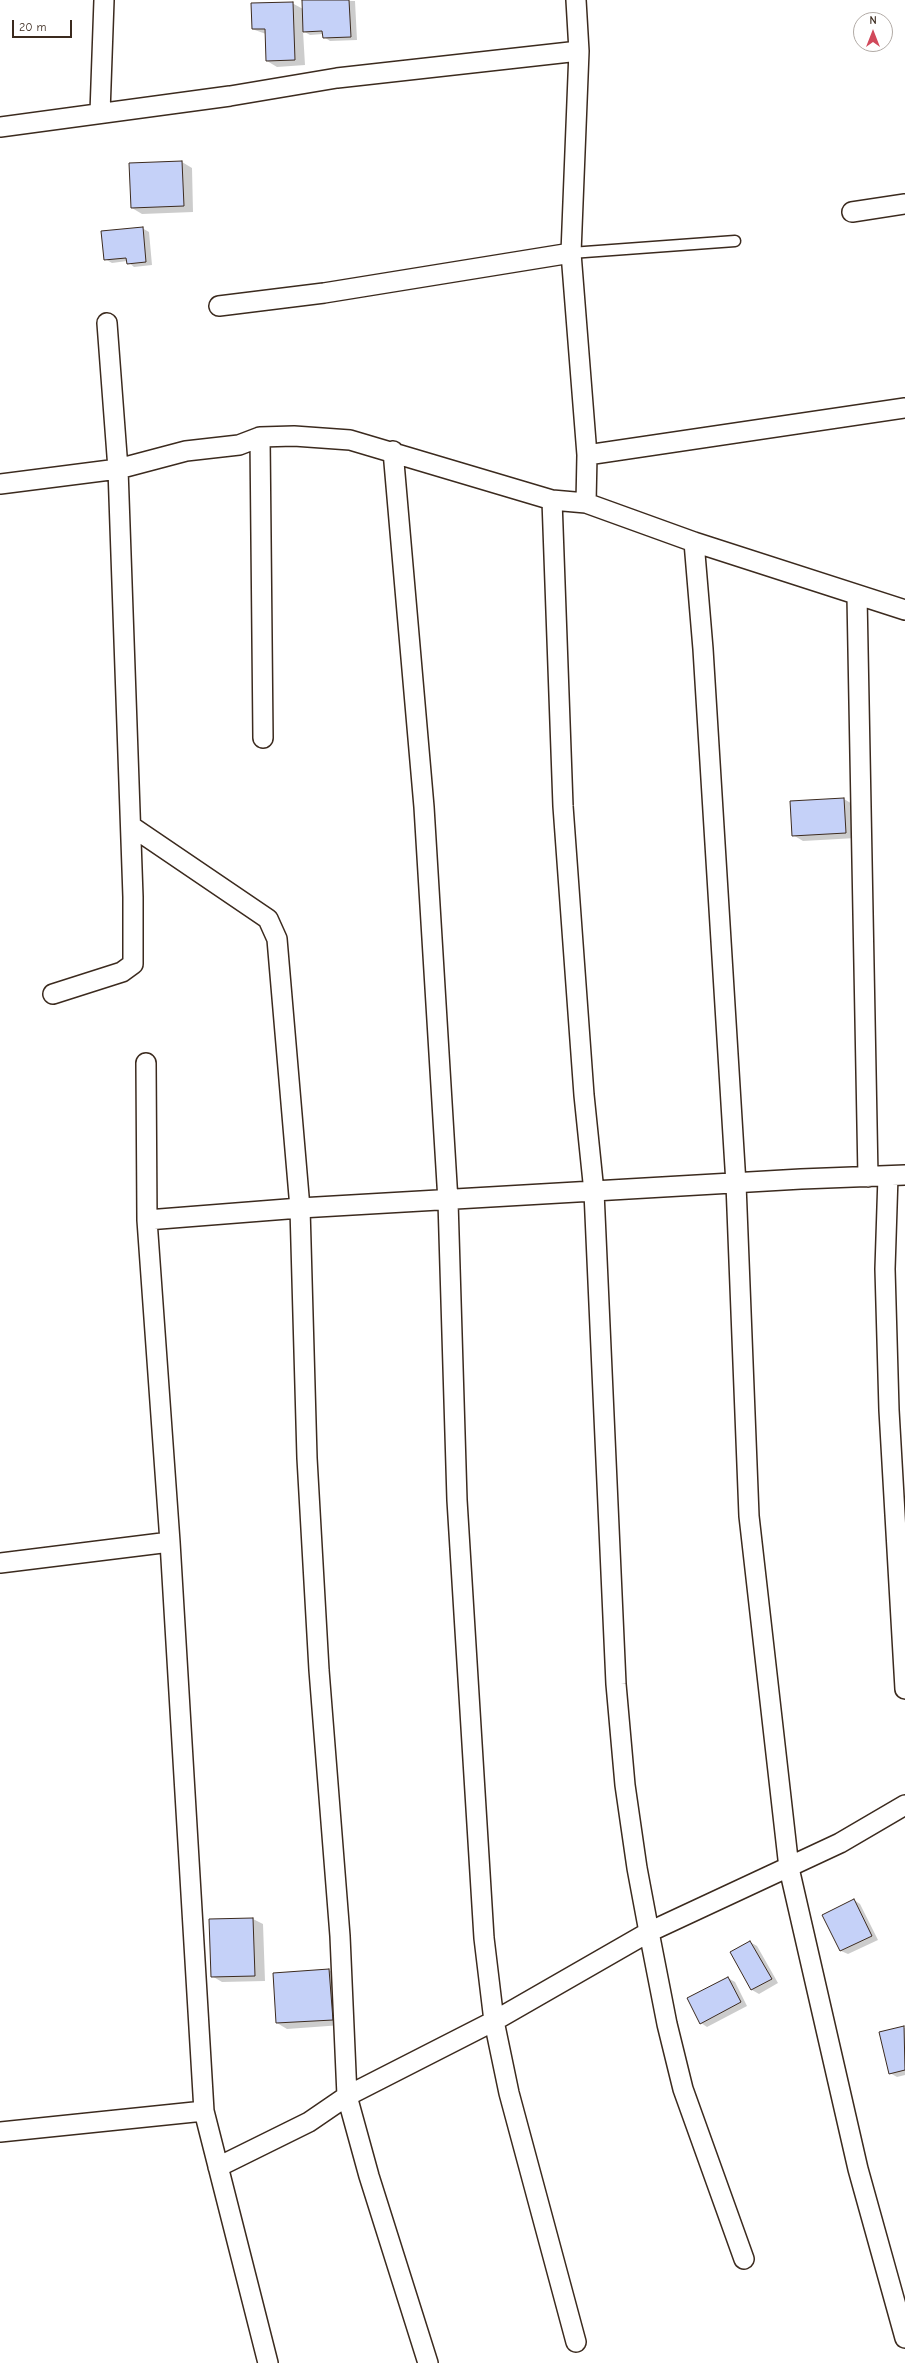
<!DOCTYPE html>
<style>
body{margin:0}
#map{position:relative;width:905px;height:2363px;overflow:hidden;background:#fff;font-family:"Comic Neue",sans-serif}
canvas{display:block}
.north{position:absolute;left:853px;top:12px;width:40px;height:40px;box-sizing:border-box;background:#fff;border:1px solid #b1aaa5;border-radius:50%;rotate:0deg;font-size:11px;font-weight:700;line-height:16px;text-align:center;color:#3b2a1e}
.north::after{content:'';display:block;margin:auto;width:14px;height:18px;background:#d1495b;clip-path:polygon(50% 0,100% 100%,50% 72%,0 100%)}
.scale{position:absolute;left:12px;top:20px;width:60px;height:18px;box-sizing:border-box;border:2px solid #3b2a1e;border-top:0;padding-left:5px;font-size:12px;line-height:14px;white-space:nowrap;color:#3b2a1e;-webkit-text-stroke:3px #fff;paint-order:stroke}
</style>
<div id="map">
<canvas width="905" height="2363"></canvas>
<div class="north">N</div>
<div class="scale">20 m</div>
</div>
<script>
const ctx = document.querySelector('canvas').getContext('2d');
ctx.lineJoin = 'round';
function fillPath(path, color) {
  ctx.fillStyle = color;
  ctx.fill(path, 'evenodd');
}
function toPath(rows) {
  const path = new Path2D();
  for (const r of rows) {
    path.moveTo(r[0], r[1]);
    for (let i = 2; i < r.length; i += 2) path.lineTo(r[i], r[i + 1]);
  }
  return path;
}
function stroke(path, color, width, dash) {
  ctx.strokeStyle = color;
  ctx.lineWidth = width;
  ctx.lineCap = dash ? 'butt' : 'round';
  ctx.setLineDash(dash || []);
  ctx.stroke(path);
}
fillPath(toPath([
 [303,0,355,1,357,40,330,41,324,37,323,34,310,35,303,31,305,65,277,67,267,61,266,34,252,29,292,3,303,9],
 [182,162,192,168,193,212,142,214,132,208],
 [142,228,149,232,152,265,134,267,127,261,112,263,105,259],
 [844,799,854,805,856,838,803,841,793,835],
 [854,1900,860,1904,878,1940,848,1954,841,1951,824,1915],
 [253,1919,263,1924,265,1981,222,1982,212,1976],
 [750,1942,757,1946,778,1983,759,1994,752,1990,731,1952],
 [329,1970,339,1976,342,2025,287,2029,277,2023],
 [728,1978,735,1982,747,2006,707,2027,701,2023],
 [905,2028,905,2075,897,2077,890,2073,880,2033]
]), '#0003');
const building = toPath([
 [302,0,349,0,351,37,323,38,322,31,303,32,302,0],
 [293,2,295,60,266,61,265,29,252,29,251,3,293,2],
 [182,161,184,206,131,208,129,163,182,161],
 [143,227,146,262,127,264,126,258,104,260,101,231,143,227],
 [844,798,846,833,792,836,790,801,844,798],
 [854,1899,872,1936,840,1951,822,1915,854,1899],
 [253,1918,255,1976,211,1977,209,1919,253,1918],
 [750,1941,772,1979,751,1990,730,1952,750,1941],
 [329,1969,333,2020,276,2023,273,1973,329,1969],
 [728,1977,741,2002,700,2024,687,1998,728,1977],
 [904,2026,905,2070,889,2074,879,2032,904,2026]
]);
fillPath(building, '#c5d1f8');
stroke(building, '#3b2a1e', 1);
const service = toPath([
 [571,253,735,241]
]);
const minor = toPath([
 [576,0,579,51,571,253,587,455,586,503],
 [100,113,104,0],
 [0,127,230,96,337,78,579,51],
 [852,212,905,204],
 [219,306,324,293,571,253],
 [260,437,263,738],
 [393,451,424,807,448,1201,457,1500,484,1938,494,2021,509,2093,576,2342],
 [587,455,905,408],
 [0,484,118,469,186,451,239,445,260,437,294,436,350,440,552,500,586,503,694,542,905,610],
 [552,500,563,806,584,1095,594,1192,616,1684,625,1785,637,1868,649,1932,667,2024,683,2089,744,2259],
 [694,542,703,649,736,1184,749,1516,789,1868,858,2169,905,2338],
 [857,596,868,1177],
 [131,826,268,919,277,939,300,1208,307,1458,319,1670,340,1936,347,2096,369,2176,428,2363],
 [53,994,122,972,133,964,133,897,118,469,107,323],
 [146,1063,147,1220,170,1542,204,2111,268,2363],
 [888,1176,885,1269,889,1410,905,1689],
 [147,1220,300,1208,801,1179,905,1175],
 [0,1563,170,1542],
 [0,2132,204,2111],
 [218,2167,309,2122,347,2096,494,2021,649,1932,840,1843,905,1805]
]);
stroke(service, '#3b2a1e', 13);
stroke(minor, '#3b2a1e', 22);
stroke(service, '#fff', 10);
stroke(minor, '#fff', 19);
</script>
